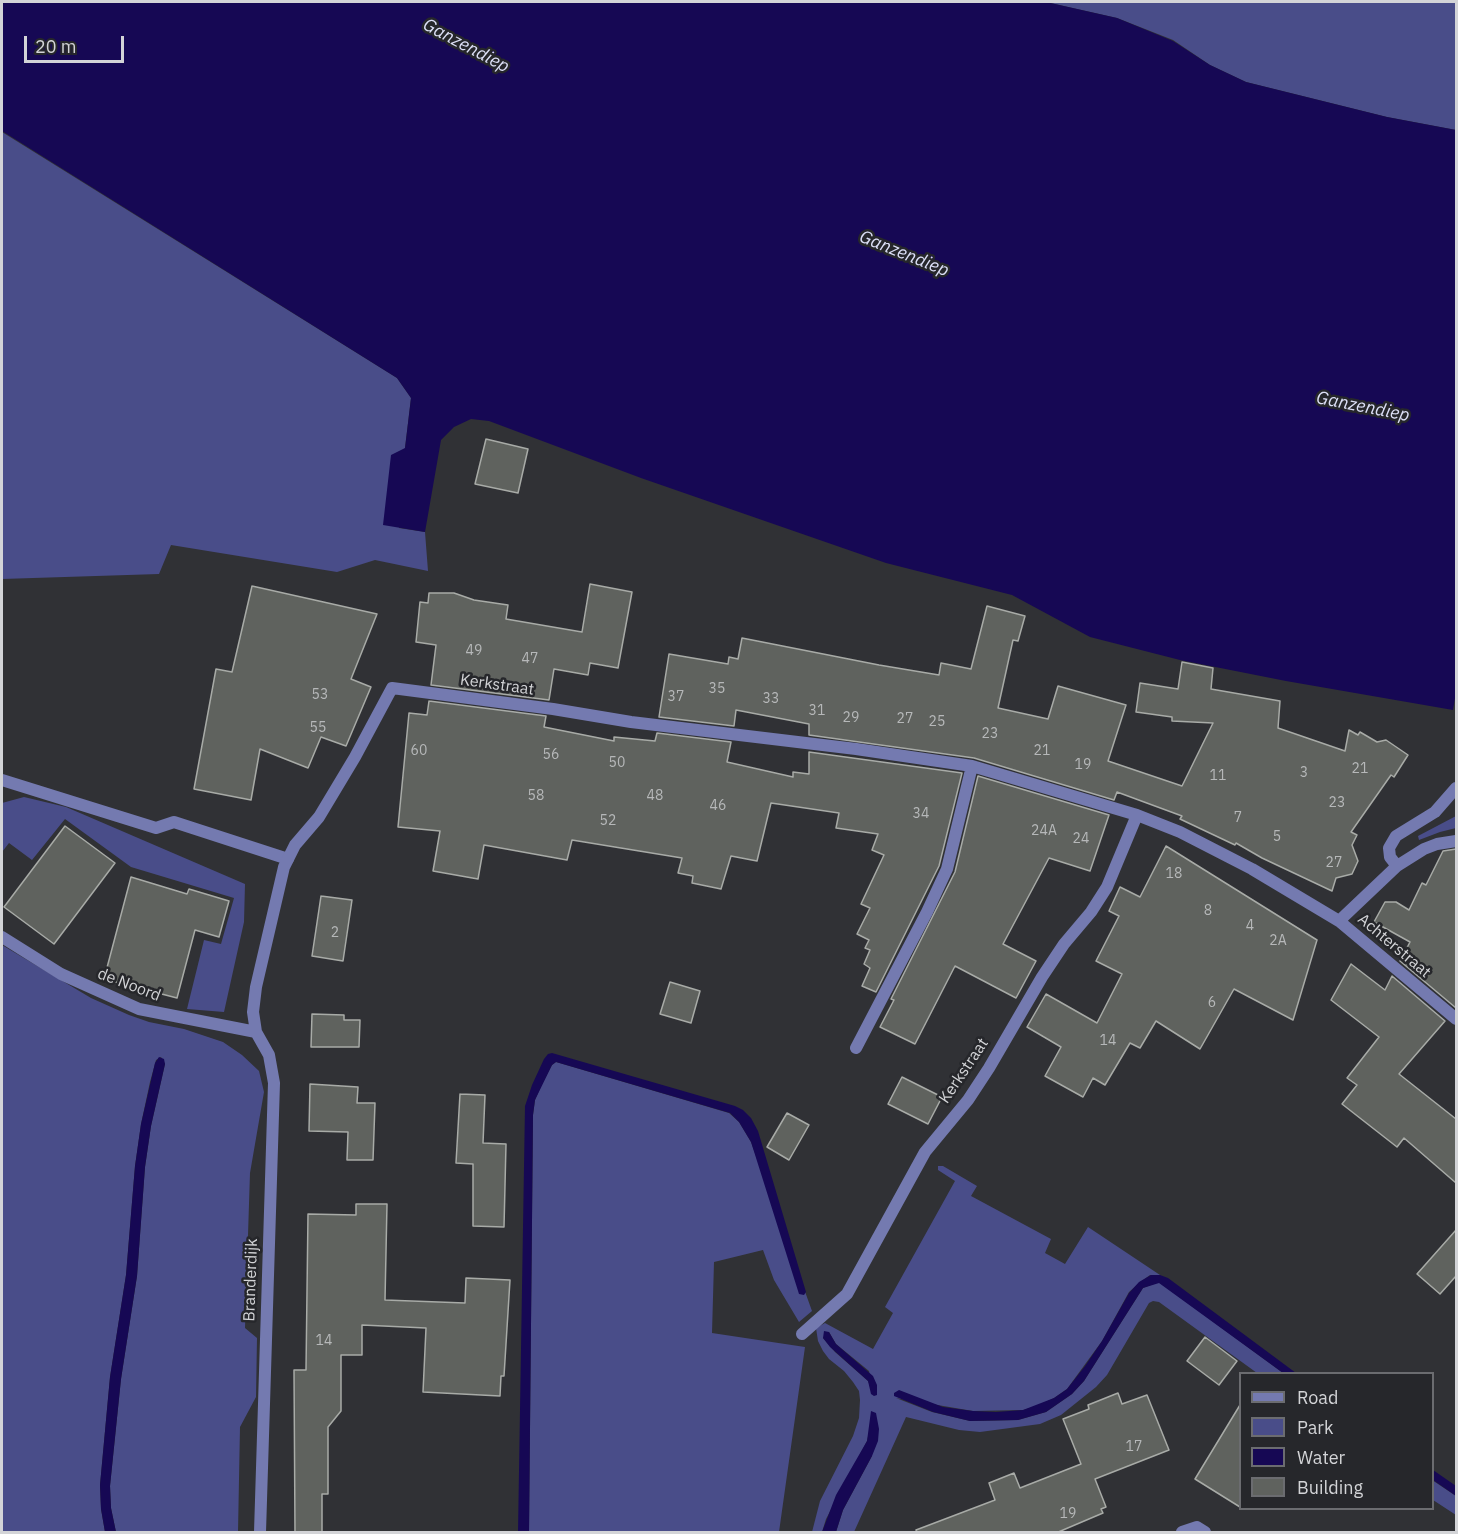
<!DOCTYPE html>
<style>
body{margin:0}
#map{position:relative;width:1458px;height:1534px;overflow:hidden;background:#303135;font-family:"IBM Plex Sans",sans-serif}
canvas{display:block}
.frame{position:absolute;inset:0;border:3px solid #d3d4d7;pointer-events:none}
.legend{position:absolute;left:1239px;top:1372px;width:195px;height:138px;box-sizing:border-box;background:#26272b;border:2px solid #6b6c70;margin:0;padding:8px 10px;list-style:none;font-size:18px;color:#d3d4d7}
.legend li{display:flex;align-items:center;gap:12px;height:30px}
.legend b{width:30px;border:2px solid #6b6c70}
.scale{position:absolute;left:24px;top:36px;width:100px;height:27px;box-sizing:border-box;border:3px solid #d3d4d7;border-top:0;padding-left:8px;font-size:18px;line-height:21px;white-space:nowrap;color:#d3d4d7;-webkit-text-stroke:4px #26272b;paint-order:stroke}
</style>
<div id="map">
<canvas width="1458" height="1534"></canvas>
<div class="frame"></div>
<ul class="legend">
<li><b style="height:8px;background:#747ab0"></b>Road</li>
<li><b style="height:16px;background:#494d89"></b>Park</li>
<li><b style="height:16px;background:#160854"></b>Water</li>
<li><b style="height:16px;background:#5f625e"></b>Building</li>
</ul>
<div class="scale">20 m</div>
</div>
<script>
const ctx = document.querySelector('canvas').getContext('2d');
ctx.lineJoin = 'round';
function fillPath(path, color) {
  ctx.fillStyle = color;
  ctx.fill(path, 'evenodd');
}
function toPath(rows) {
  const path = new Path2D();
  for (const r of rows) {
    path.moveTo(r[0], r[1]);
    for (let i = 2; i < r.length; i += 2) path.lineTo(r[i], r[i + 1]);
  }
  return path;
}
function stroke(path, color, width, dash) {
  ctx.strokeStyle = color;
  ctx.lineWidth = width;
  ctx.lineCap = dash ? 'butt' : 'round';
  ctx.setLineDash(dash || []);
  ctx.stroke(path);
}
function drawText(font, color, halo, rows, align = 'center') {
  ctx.font = font + ' "IBM Plex Sans",sans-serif';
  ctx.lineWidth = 5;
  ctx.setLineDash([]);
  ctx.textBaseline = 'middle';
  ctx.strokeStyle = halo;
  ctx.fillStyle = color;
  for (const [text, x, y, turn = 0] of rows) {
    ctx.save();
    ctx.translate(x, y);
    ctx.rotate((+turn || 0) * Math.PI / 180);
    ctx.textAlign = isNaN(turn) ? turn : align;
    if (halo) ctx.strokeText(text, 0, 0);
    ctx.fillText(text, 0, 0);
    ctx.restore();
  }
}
fillPath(toPath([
 [1046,2,1456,2,1456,130,1387,117,1246,82,1210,65,1173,40,1117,18],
 [2,132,397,378,411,398,405,448,399,528,425,532,428,571,375,560,337,572,171,545,159,574,2,579],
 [24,797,66,807,245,884,244,922,224,1012,187,1009,204,940,221,944,234,898,131,867,65,819,32,860,9,843,2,852,2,803],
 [1456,816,1456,828,1440,832,1419,840,1418,836],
 [2,945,91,998,129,1015,149,1022,184,1029,223,1042,242,1055,259,1071,264,1092,250,1173,245,1328,257,1338,256,1397,240,1427,238,1532,116,1532,111,1508,110,1486,121,1379,137,1276,145,1167,151,1126,165,1064,161,1057,156,1060,150,1082,141,1124,135,1166,126,1275,110,1377,100,1485,101,1509,105,1532,2,1532],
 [556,1062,729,1113,739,1122,751,1142,812,1311,799,1322,774,1280,763,1250,714,1262,712,1333,805,1347,779,1532,529,1532,533,1115,535,1100,541,1086,552,1065],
 [938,1166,943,1166,977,1186,971,1196,1051,1239,1045,1253,1065,1264,1088,1227,1160,1275,1150,1275,1139,1283,1129,1292,1102,1341,1067,1389,1054,1398,1038,1406,1023,1410,973,1411,896,1398,932,1412,970,1421,1018,1420,1046,1412,1072,1394,1084,1381,1143,1288,1159,1282,1283,1373,1257,1373,1159,1302,1153,1301,1149,1303,1107,1375,1096,1387,1061,1415,1040,1424,980,1432,959,1430,906,1417,854,1532,836,1532,843,1510,872,1456,870,1415,870,1428,867,1441,826,1519,822,1532,812,1532,820,1501,853,1436,859,1418,860,1400,859,1391,853,1382,844,1371,829,1359,823,1351,818,1341,816,1328,825,1323,873,1349,893,1313,885,1307,955,1181,938,1170],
 [829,1332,836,1344,869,1371,874,1396,868,1381,835,1352,823,1338],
 [1432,1480,1456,1496,1456,1515,1433,1500]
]), '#494d89');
fillPath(toPath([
 [2,2,1046,2,1117,18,1173,41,1210,65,1246,82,1387,117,1456,130,1456,692,1453,710,1286,681,1180,660,1090,637,1012,595,886,563,641,478,489,421,471,419,454,427,441,440,425,532,383,525,391,455,405,448,411,398,397,378,2,131],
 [552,1053,735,1106,743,1110,751,1118,758,1131,806,1292,804,1295,799,1294,751,1142,739,1122,730,1113,556,1062,552,1065,535,1100,533,1115,529,1532,518,1532,525,1106,532,1085,544,1059,548,1054],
 [159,1057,164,1059,165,1064,151,1126,145,1167,137,1276,121,1379,110,1486,111,1508,116,1532,105,1532,101,1509,100,1485,110,1377,126,1275,135,1166,141,1124,155,1063],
 [1151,1275,1160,1275,1168,1278,1296,1373,1283,1373,1159,1283,1143,1288,1084,1381,1072,1394,1046,1412,1018,1420,970,1421,933,1412,894,1396,894,1393,899,1390,943,1407,973,1411,996,1412,1023,1410,1054,1398,1067,1389,1085,1366,1102,1341,1129,1293,1139,1282],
 [824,1331,829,1332,836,1344,873,1376,877,1385,877,1395,874,1396,871,1394,868,1381,830,1347,823,1338],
 [871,1411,876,1413,879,1429,878,1441,872,1456,843,1510,836,1532,822,1532,836,1495,867,1441],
 [1433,1470,1456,1486,1456,1496,1433,1480]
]), '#160854');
const building = toPath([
 [486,439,528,449,518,493,475,484,486,439],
 [590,584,632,592,618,668,590,663,588,675,554,669,549,700,431,685,436,645,416,642,420,602,428,603,429,593,454,593,474,600,508,605,506,619,582,632,590,584],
 [252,586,377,614,351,679,371,687,346,746,321,737,308,768,260,749,251,800,194,789,216,669,232,672,252,586],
 [987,606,1025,616,1018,641,1013,640,998,708,1048,719,1058,686,1126,705,1108,761,1182,786,1213,723,1172,721,1172,717,1136,712,1140,683,1178,689,1182,662,1213,668,1211,689,1280,701,1278,728,1345,751,1349,730,1358,735,1360,732,1377,742,1386,740,1408,755,1394,777,1391,775,1351,832,1357,835,1352,845,1358,861,1352,874,1336,878,1332,891,1262,858,1236,843,1235,845,1180,819,1182,816,1117,792,1114,800,974,758,809,735,809,724,736,710,734,726,659,717,669,654,728,664,729,657,738,659,742,638,879,665,939,675,941,663,971,669,987,606],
 [429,701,546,716,544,727,614,741,614,737,655,741,657,733,731,742,727,762,793,777,793,772,809,774,809,752,962,773,939,866,876,992,862,986,870,968,864,964,870,950,865,948,869,940,857,934,870,908,861,904,884,855,872,850,878,834,836,828,839,813,771,803,757,861,731,856,721,889,692,883,693,876,678,873,682,858,572,840,567,860,484,845,478,879,433,871,440,831,398,827,409,713,427,715,429,701],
 [978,776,1109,815,1090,871,1049,858,1003,944,1036,961,1016,998,955,966,915,1044,880,1027,894,1000,891,999,955,872,978,776],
 [65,826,115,863,54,944,4,907,65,826],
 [1166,846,1317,940,1293,1020,1234,989,1200,1049,1156,1021,1140,1048,1130,1043,1105,1085,1093,1078,1083,1097,1045,1076,1061,1047,1027,1027,1046,994,1097,1023,1122,974,1096,961,1119,916,1109,911,1120,887,1140,897,1166,846],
 [1456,849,1456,1008,1400,961,1410,942,1374,922,1385,902,1396,902,1409,910,1422,883,1426,885,1443,851,1456,849],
 [131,877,187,894,189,889,229,901,219,937,195,930,177,998,104,979,131,877],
 [321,896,352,900,343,961,312,956,321,896],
 [1351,964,1385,990,1392,976,1445,1021,1399,1074,1456,1119,1456,1183,1404,1138,1397,1147,1342,1104,1357,1085,1347,1078,1379,1037,1331,1000,1351,964],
 [670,982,700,991,691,1023,660,1014,670,982],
 [312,1014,344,1015,344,1020,360,1020,359,1047,311,1047,312,1014],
 [902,1077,942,1097,928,1124,888,1104,902,1077],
 [310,1084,358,1087,357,1103,375,1103,373,1160,347,1160,348,1132,309,1131,310,1084],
 [460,1094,485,1095,483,1143,506,1144,504,1227,473,1226,473,1164,456,1163,460,1094],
 [787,1113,809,1125,789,1160,767,1147,787,1113],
 [356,1204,387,1204,385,1300,465,1303,466,1278,510,1280,504,1376,501,1376,500,1396,423,1392,426,1328,362,1325,362,1355,341,1355,341,1411,328,1427,328,1494,322,1494,322,1533,295,1533,294,1370,306,1370,308,1214,356,1215,356,1204],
 [1456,1230,1456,1276,1440,1294,1417,1274,1456,1230],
 [1205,1337,1237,1361,1219,1385,1187,1361,1205,1337],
 [1118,1393,1122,1404,1147,1395,1169,1450,1095,1479,1106,1507,1101,1509,1103,1513,1056,1533,917,1533,916,1530,995,1500,989,1483,1014,1473,1020,1488,1081,1464,1063,1419,1089,1409,1088,1405,1118,1393],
 [1240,1405,1240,1507,1195,1479,1240,1405]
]);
fillPath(building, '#5f625e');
stroke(building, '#a8aba7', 1.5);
stroke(toPath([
 [2,780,156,828,174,822,288,859]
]), '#747ab0', 12);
stroke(toPath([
 [1397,866,1390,857,1389,848,1396,836,1435,812,1456,788],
 [1339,921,1397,866,1424,849,1437,844,1456,841],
 [2,937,61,974,139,1009,256,1032],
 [856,1048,927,912,947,869,972,766],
 [802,1334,847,1294,925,1152,968,1100,989,1068,1042,977,1064,944,1091,912,1107,887,1137,815],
 [260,1532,274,1083,269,1055,256,1032,253,1012,256,987,284,867,295,845,319,817,355,757,392,688,553,709,631,722,856,749,972,766,1137,815,1180,832,1252,869,1339,921,1456,1019],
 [1182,1532,1197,1527,1205,1532]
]), '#747ab0', 12);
drawText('14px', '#b6b8b9', null, [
 ["49",474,651],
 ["47",530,659],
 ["35",717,689],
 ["53",320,695],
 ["37",676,697],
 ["33",771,699],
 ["31",817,711],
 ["29",851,718],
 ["27",905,719],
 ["25",937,722],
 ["55",318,728],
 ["23",990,734],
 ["60",419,751],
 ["21",1042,751],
 ["56",551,755],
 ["50",617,763],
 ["19",1083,765],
 ["21",1360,769],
 ["3",1304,773],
 ["11",1218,776],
 ["58",536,796],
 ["48",655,796],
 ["23",1337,803],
 ["46",718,806],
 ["34",921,814],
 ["7",1238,818],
 ["52",608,821],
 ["24A",1044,831],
 ["5",1277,837],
 ["24",1081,839],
 ["27",1334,863],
 ["18",1174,874],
 ["8",1208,911],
 ["4",1250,926],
 ["2",335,933],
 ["2A",1278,941],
 ["6",1212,1003],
 ["14",1108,1041],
 ["14",324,1341],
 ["17",1134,1447],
 ["19",1068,1514]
]);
drawText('16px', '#d3d4d7', '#26272b', [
 ["Kerkstraat",497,685,8],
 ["Achterstraat",1394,946,40],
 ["de Noord",129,985,21],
 ["Kerkstraat",964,1071,-56],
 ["Branderdijk",251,1280,-88]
]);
drawText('italic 18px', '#dcdff6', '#26272b', [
 ["Ganzendiep",466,46,28],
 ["Ganzendiep",904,254,22],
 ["Ganzendiep",1363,407,11]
]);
</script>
